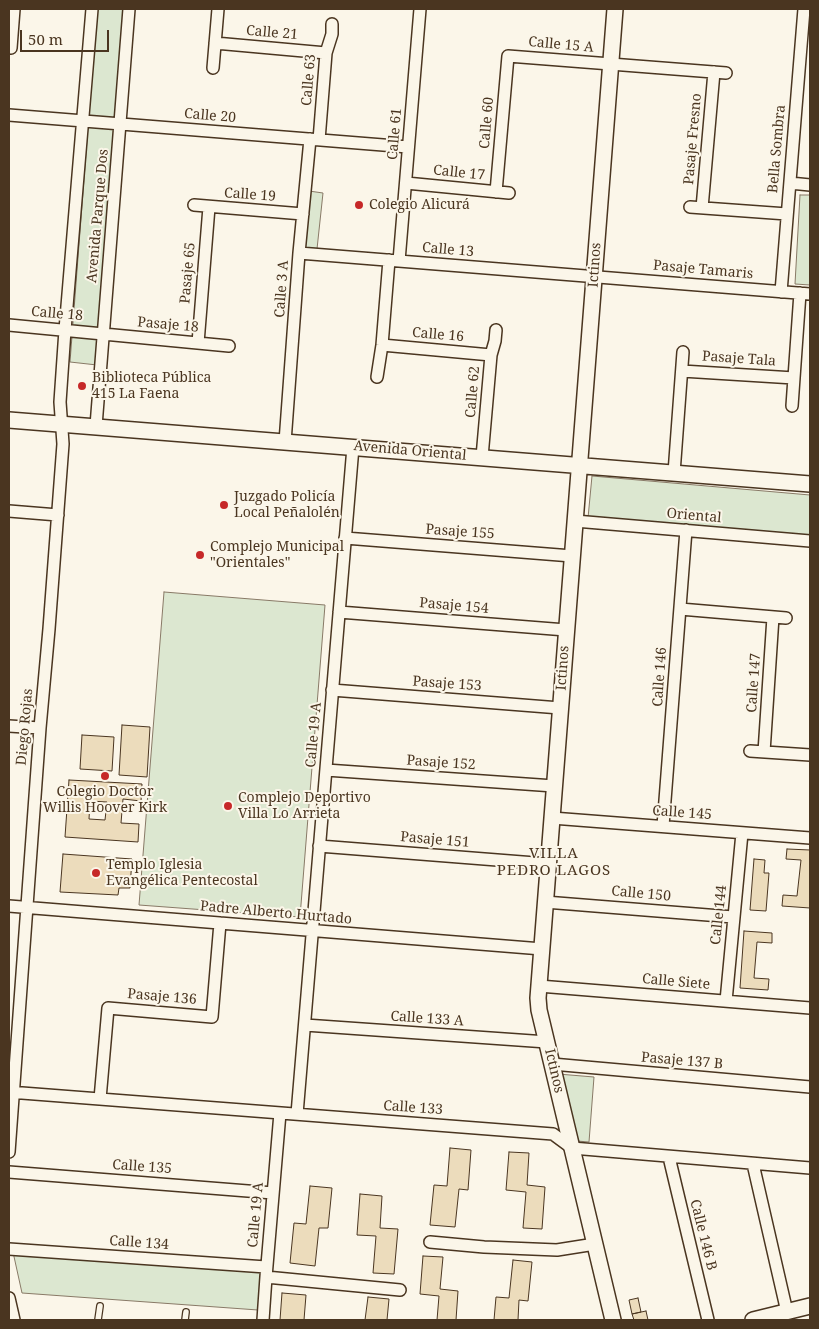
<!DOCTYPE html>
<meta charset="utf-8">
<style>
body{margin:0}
#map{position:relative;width:819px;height:1329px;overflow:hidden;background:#fbf6e9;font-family:"Noto Serif",serif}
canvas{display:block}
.frame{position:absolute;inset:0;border:10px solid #4a3520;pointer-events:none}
.scale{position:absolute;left:20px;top:30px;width:89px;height:22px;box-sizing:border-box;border:2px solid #4a3520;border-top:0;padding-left:6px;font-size:15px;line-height:18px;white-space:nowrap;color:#4a3520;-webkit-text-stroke:4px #fbf6e9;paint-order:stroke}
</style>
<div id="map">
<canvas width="819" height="1329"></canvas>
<div class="frame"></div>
<div class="scale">50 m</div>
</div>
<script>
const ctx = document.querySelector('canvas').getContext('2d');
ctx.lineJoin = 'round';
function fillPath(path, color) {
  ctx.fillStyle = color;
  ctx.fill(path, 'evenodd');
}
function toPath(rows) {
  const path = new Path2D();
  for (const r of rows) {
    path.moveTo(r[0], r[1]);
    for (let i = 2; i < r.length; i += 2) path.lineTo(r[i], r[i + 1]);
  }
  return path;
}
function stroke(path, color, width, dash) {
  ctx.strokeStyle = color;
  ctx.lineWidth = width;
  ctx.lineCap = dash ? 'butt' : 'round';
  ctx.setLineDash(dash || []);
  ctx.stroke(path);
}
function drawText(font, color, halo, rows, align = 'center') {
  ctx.font = font + ' "Noto Serif",serif';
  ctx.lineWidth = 4;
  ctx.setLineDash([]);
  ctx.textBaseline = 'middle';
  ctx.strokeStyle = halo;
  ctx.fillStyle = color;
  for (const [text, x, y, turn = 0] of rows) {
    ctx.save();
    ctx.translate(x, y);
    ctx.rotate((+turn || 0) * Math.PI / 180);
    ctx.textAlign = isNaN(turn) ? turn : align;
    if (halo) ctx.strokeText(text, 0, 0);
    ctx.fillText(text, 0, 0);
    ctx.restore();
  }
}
const green = toPath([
 [97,9,124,9,97,365,70,362,97,9],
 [309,191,323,193,317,249,304,248,309,191],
 [800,195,810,195,810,285,795,284,800,195],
 [592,476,810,495,810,537,588,518,592,476],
 [164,592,325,605,300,917,139,905,164,592],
 [558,1074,594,1077,589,1142,577,1141,558,1074],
 [13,1252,262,1270,258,1310,22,1293,13,1252]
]);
fillPath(green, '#dce7d0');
stroke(green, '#887966', 1);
const building = toPath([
 [122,725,150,727,147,777,119,775,122,725],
 [82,735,114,737,112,771,80,769,82,735],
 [69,780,142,784,141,801,123,799,121,823,139,824,138,842,65,837,69,780],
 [90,801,107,802,105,820,89,819,90,801],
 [787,849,810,850,810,908,782,906,783,895,797,896,801,860,786,859,787,849],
 [63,854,132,859,130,888,119,888,118,895,60,892,63,854],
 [754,859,765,860,764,873,769,873,766,911,750,910,754,859],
 [744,931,772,933,772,943,757,942,754,978,769,979,768,990,740,988,744,931],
 [450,1148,471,1150,468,1190,459,1189,455,1227,430,1225,434,1185,447,1186,450,1148],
 [509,1152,529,1153,527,1185,545,1187,542,1229,523,1228,526,1192,506,1190,509,1152],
 [310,1186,332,1188,328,1228,319,1228,315,1266,290,1263,294,1223,306,1224,310,1186],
 [360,1194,382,1196,380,1228,398,1229,394,1274,373,1273,376,1236,357,1235,360,1194],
 [423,1256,443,1257,440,1289,458,1291,456,1320,437,1320,439,1296,420,1294,423,1256],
 [513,1260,532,1262,528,1301,519,1300,518,1320,494,1320,496,1297,509,1298,513,1260],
 [282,1293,306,1295,304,1320,280,1320,282,1293],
 [368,1297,389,1299,387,1320,365,1320,368,1297],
 [638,1298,641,1312,632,1314,629,1300,638,1298],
 [646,1311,648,1320,634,1320,632,1314,646,1311]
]);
fillPath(building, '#ecdcbc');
stroke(building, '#4a3520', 1);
const lane = toPath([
 [98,1320,100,1306],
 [185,1320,186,1312]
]);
const street = toPath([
 [215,43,326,53],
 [11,48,14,9],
 [213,68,218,9],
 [9,115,408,147],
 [319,140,326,53,332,34,332,24],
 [406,183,509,193],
 [790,183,810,185],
 [496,192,508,56,726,73],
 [194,205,303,214],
 [690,207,787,214],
 [702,208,714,72],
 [299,253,810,294],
 [399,261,420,9],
 [781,292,804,9],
 [9,325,229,346],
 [198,343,209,207],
 [382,345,491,355],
 [682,371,794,378],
 [377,377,382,345,389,260],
 [792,406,800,293],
 [96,426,129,9],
 [285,442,299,253,310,139],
 [482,457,491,355,495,341,496,330],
 [674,473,683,352],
 [9,511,58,515],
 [575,521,810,541],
 [345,538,572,556],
 [680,609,786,618],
 [339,612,566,630],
 [332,690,560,708],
 [9,726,40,728],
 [750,751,810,755],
 [764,752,773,617],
 [326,770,554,786],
 [552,818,810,838],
 [663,826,686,530],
 [319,846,548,864],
 [545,902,733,917],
 [9,906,542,949],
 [539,986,810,1008],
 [726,1001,742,833],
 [305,1025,547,1042],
 [552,1064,810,1087],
 [9,1092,553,1134,572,1148,810,1168],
 [100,1099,108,1008,212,1017,220,923],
 [297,1114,353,447],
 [9,1152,40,728,49,629,63,444,60,402,65,330,92,9],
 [669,1157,708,1320],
 [753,1164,787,1312],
 [9,1172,273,1193],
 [430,1242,484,1247,557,1250,595,1244],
 [9,1249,266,1267],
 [266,1277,400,1290],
 [9,1298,14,1320],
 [263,1320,266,1277,280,1113]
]);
const secondary = toPath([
 [9,420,810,484],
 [613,1320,539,1010,538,998,615,9],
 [753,1320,810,1306]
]);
stroke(lane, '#4a3520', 8);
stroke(street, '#4a3520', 14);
stroke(secondary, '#4a3520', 18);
stroke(lane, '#fbf6e9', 5.5);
stroke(street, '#fbf6e9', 11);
stroke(secondary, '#fbf6e9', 15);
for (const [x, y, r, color] of [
 [359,205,5,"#c62828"],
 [82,386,5,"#c62828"],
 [224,505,5,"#c62828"],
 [200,555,5,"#c62828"],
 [105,776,5,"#c62828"],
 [228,806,5,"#c62828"],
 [96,873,5,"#c62828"]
]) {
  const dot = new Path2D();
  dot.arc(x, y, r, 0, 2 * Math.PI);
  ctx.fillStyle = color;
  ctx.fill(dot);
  stroke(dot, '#fbf6e9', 2);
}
drawText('14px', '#4a3520', '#fbf6e9', [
 ["Calle 21",272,33,5],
 ["Calle 15 A",561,45,5],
 ["Calle 63",309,80,-85],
 ["Calle 20",210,116,5],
 ["Calle 60",487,123,-85],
 ["Calle 61",395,134,-85],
 ["Pasaje Fresno",693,139,-85],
 ["Bella Sombra",777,149,-85],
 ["Calle 17",459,173,6],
 ["Calle 19",250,195,4],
 ["Avenida Parque Dos",98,216,-85],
 ["Calle 13",448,250,5],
 ["Ictinos",595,265,-86],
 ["Pasaje Tamaris",703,270,5],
 ["Pasaje 65",188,273,-85],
 ["Calle 3 A",282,289,-86],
 ["Calle 18",57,314,5],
 ["Pasaje 18",168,325,5],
 ["Calle 16",438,335,5],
 ["Pasaje Tala",739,359,4],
 ["Calle 62",473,392,-85],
 ["Avenida Oriental",410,451,5],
 ["Oriental",694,516,5],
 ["Pasaje 155",460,532,4],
 ["Pasaje 154",454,606,5],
 ["Ictinos",563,668,-86],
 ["Calle 146",660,677,-86],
 ["Calle 147",754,683,-86],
 ["Pasaje 153",447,684,4],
 ["Diego Rojas",25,727,-85],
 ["Calle 19 A",314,735,-85],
 ["Pasaje 152",441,763,4],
 ["Calle 145",682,813,4],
 ["Pasaje 151",435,840,5],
 ["Calle 150",641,894,5],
 ["Padre Alberto Hurtado",276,913,5],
 ["Calle 144",719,915,-84],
 ["Calle Siete",676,982,5],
 ["Pasaje 136",162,997,5],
 ["Calle 133 A",427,1019,4],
 ["Pasaje 137 B",682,1061,5],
 ["Ictinos",554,1071,77],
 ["Calle 133",413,1108,4],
 ["Calle 135",142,1167,4],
 ["Calle 19 A",256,1215,-85],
 ["Calle 146 B",703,1235,76],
 ["Calle 134",139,1243,4]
]);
drawText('14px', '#4a3520', '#fbf6e9', [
 ["Colegio Alicurá",369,205],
 ["Biblioteca Pública",92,378],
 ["415 La Faena",92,394],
 ["Juzgado Policía",234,497],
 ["Local Peñalolén",234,513],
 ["Complejo Municipal",210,547],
 ["\"Orientales\"",210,563],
 ["Colegio Doctor",105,792,"center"],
 ["Willis Hoover Kirk",105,808,"center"],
 ["Complejo Deportivo",238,798],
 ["Villa Lo Arrieta",238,814],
 ["Templo Iglesia",106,865],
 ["Evangélica Pentecostal",106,881]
], 'left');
ctx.letterSpacing = '1px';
drawText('15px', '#4a3520', '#fbf6e9', [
 ["VILLA",554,854],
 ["PEDRO LAGOS",554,871]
]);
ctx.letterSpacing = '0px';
</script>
